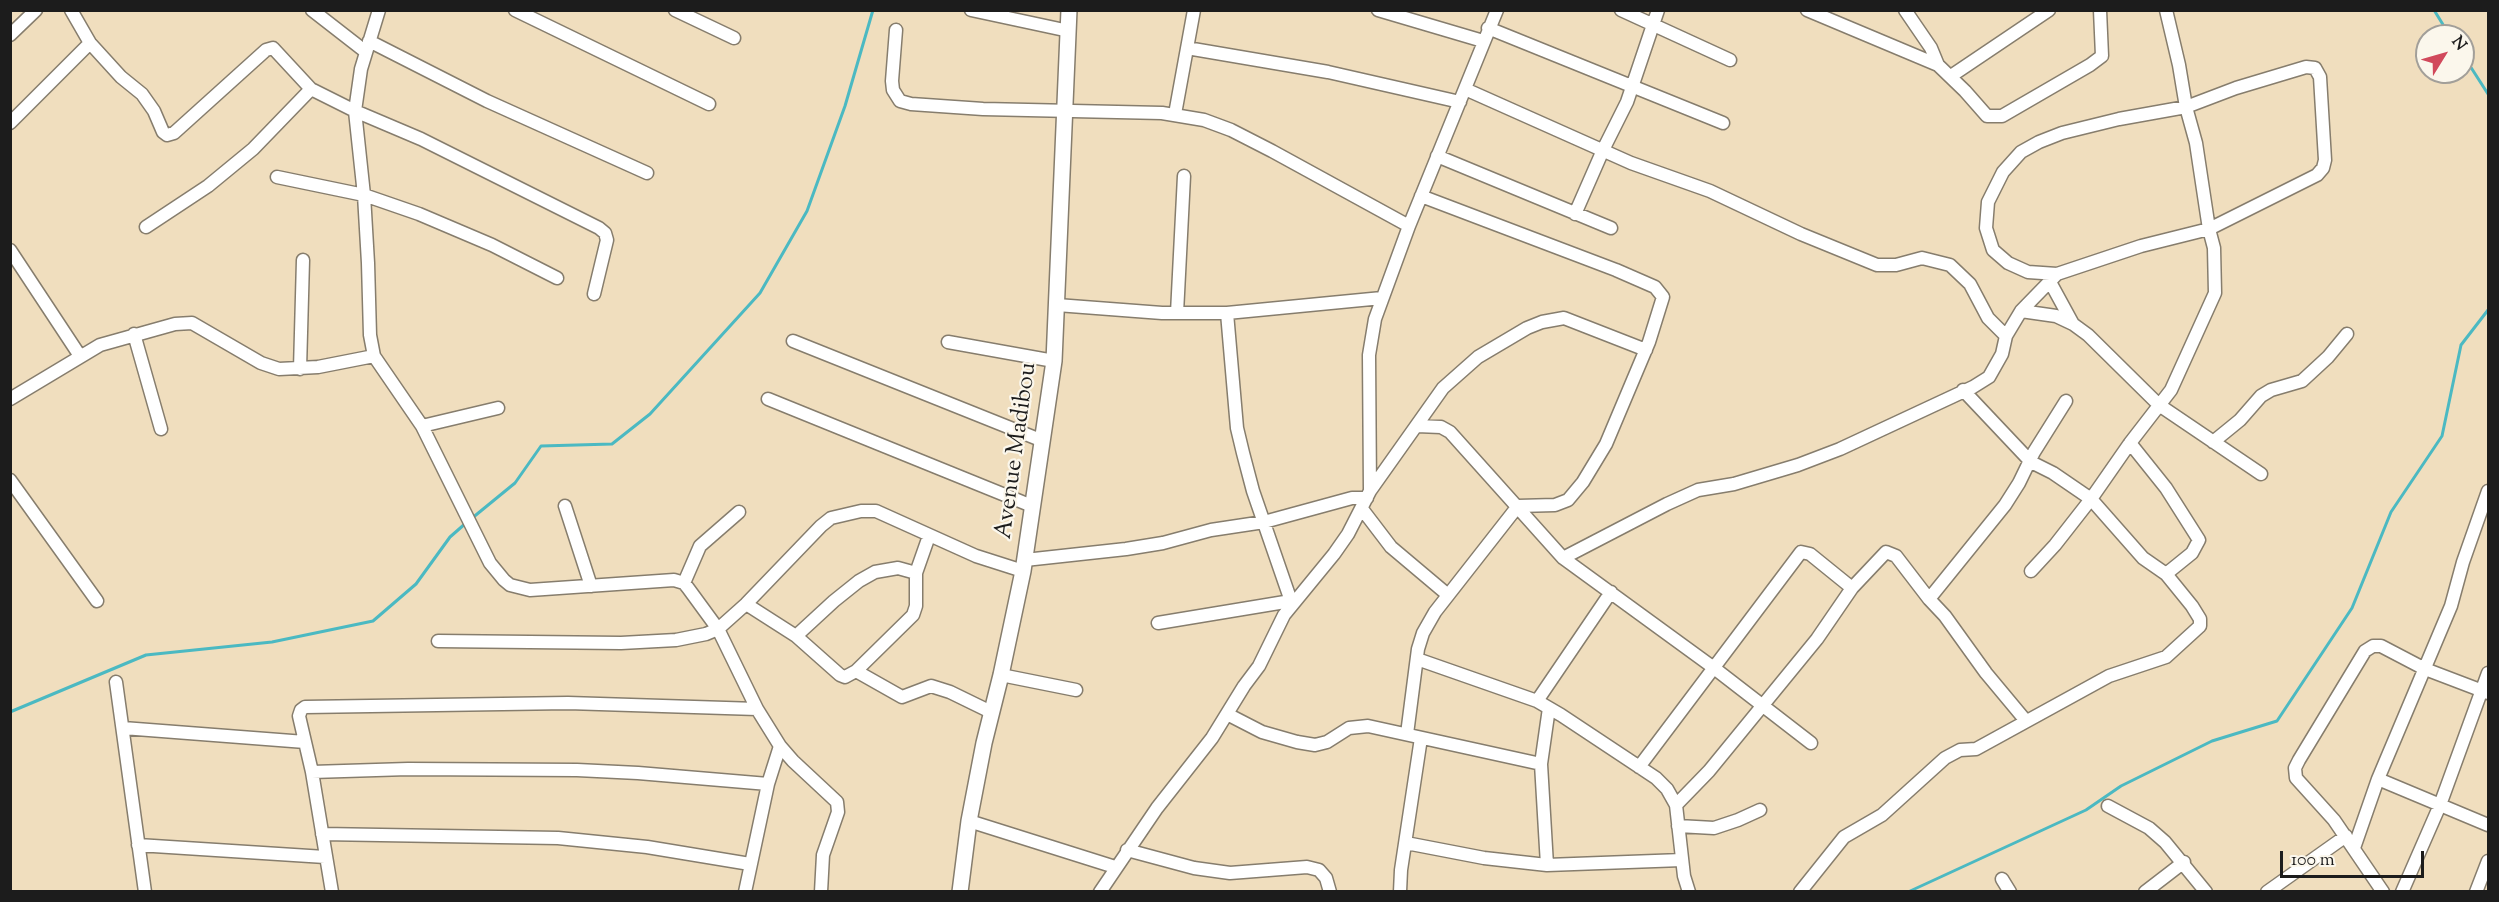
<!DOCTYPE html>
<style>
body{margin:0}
#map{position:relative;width:2499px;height:902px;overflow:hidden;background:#f0debe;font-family:"Sorts Mill Goudy",serif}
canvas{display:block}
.frame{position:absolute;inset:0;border:12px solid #1c1c1c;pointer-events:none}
.north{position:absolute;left:2415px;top:24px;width:60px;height:60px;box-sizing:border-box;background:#fbf7ec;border:2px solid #a29f99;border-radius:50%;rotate:53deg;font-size:16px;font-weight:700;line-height:24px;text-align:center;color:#1c1c1c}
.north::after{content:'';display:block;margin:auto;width:21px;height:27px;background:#d1495b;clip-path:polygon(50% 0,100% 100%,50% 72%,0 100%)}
.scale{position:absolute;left:2280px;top:851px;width:144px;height:27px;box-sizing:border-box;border:3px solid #1c1c1c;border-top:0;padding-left:8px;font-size:18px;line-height:21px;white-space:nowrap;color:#1c1c1c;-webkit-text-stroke:4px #fbf7ec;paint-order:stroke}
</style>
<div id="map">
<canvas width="2499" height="902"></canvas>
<div class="frame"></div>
<div class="north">N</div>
<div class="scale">100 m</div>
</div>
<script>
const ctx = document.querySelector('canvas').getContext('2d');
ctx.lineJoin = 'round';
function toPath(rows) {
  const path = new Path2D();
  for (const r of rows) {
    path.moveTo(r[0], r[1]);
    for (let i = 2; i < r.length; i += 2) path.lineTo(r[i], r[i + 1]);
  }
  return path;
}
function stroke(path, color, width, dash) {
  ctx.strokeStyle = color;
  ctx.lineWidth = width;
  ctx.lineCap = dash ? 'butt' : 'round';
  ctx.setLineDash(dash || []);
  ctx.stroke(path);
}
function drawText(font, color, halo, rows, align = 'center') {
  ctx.font = font + ' "Sorts Mill Goudy",serif';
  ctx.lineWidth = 4.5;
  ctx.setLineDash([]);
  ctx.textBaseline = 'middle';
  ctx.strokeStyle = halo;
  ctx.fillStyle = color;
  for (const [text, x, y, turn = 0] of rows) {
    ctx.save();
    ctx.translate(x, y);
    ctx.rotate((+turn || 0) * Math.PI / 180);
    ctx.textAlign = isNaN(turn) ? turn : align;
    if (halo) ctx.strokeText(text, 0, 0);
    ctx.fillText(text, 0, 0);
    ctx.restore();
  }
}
stroke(toPath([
 [2434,10,2450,36],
 [2463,55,2488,94],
 [471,519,515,483,541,446,612,444,650,414,760,293,807,211,845,106,873,10],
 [10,712,146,655,272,642,373,621,416,584,450,537,466,523],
 [1908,892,2086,810,2121,786,2212,741,2277,721,2352,608,2391,512,2442,436,2461,345,2488,310]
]), '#4bb9c2', 3);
const minor = toPath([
 [312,10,366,52],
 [379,10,361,69,355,111,364,195,368,263,370,335,374,356,422,426,490,563,504,580,510,585,530,590,674,580,684,583,688,588,718,629,757,709,780,746,793,761,837,802,838,812,823,855,821,892],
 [515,10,709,104],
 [675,10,734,38],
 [971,10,1069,31],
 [1378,10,1483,41],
 [1621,10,1730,60],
 [1807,10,1938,65],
 [1905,10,1931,48,1938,65,1965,91,1987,116,2002,116,2090,65,2102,56,2100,10],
 [1488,28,1723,123],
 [896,30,892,81,893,90,900,101,911,104,983,109,1162,113,1204,120,1231,130,1272,151,1409,226],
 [10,35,36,10],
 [369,41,487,101,647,173],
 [90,43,121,77,142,94,154,111,163,132,167,135,174,133,266,50,273,48,311,89,355,111,421,139,599,228,605,233,607,240,594,294],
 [1187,48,1328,72,1460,102],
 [1951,76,2049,10],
 [1465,89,1631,163,1710,191,1801,234,1877,265,1896,265,1922,258,1950,265,1970,284,1988,318,2006,336],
 [1175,114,1194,10],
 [10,123,90,43,71,10],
 [1437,156,1611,228],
 [277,177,364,195,419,214,492,245,557,278],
 [1575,214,1603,150,1627,102,1658,10],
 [146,227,208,186,253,149,311,89],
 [10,250,80,356],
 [2049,280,2073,324],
 [1057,305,1162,313,1227,313,1382,298],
 [2021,311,2056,316,2073,324,2088,335,2159,405,2261,474],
 [1177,313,1184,176],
 [1227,313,1237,428,1243,453,1253,491,1292,604],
 [134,334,161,429],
 [793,341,1043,441],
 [948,342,1054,361],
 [300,369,303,260],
 [10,399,100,345,175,324,192,323,261,363,279,369,318,367,374,356],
 [768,399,1032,506],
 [422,426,498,408],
 [1417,426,1441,427,1450,432,1563,558,1714,668,1811,743],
 [2213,442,2240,420,2261,396,2271,390,2302,381,2328,357,2347,334],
 [2130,443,2166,488,2199,540,2192,553,2166,574],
 [10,480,97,601],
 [1370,491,1443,388,1478,357,1527,328,1542,322,1564,318,1646,350],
 [565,506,591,586],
 [1362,509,1391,547,1448,595],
 [1563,558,1667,504,1698,490,1734,484,1798,465,1840,449,1973,387,1989,377,2002,354,2006,336,2021,311,2057,274,2141,246,2209,229,2317,175,2323,168,2325,160,2320,77,2315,68,2306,67,2236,88,2186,107,2179,65,2166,10],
 [1025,560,1126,549,1163,543,1211,530,1264,522,1352,498,1367,498],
 [2031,571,2055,545,2091,499,2130,443,2171,390,2215,293,2214,248,2209,229,2196,143,2186,107,2119,119,2062,133,2039,142,2021,152,2003,172,1988,202,1986,228,1993,250,2008,263,2028,272,2057,274],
 [684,583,700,546,739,512],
 [1929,599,2005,505,2019,483,2034,452,2066,401],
 [746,604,796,636,840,675,845,677,856,671,913,615,916,606,916,573,929,536],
 [1158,623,1291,601],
 [796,636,834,601,859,581,875,572,898,568,916,573],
 [438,641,621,643,676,640,706,634,718,629,746,604,821,526,831,518,861,511,876,511,976,556,1023,571],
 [1417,659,1537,701,1561,715,1656,778,1667,789,1676,805,1684,876,1689,892],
 [856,671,902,697,931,686,950,692,991,712],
 [1001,675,1076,690],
 [116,682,145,892],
 [1537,701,1611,592],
 [1227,714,1262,732,1297,742,1315,745,1327,742,1349,728,1368,726,1541,764],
 [123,728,305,742],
 [1407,734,1418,649,1423,633,1435,612,1518,506,1555,505,1568,500,1583,482,1606,444,1649,342,1663,297,1655,287,1616,270,1421,196],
 [1639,767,1801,552,1810,554,1852,588],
 [312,772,408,769,577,770,638,773,768,784],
 [2378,779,2488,825],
 [1676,805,1709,771,1817,639,1852,588,1886,552,1896,556,1929,599,1945,616,1986,673,2026,721],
 [2108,806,2149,828,2165,842,2206,892],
 [969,821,1115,867],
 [1678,826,1714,828,1738,820,1760,810],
 [322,834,558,838,647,847,750,864],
 [1406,843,1484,858,1547,865,1682,860],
 [138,845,325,857],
 [2354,848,2378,779,2451,606,2463,562,2488,491],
 [1127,850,1194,868,1230,873,1307,867,1319,870,1326,878,1330,892],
 [1547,865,1541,764,1549,708],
 [2002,879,2010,892],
 [332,892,312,772,299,716,301,710,305,707,568,703,757,709],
 [745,892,768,784,780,746],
 [1100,892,1157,808,1212,738,1244,686,1259,666,1284,615,1334,554,1348,534,1370,491,1369,355,1375,319,1409,226,1497,10],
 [1400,892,1401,870,1421,738],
 [1800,892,1844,837,1882,815,1945,758,1960,750,1976,749,2109,676,2166,657,2200,626,2200,619,2192,606,2166,574,2143,558,2091,499,2053,473,2031,462,1963,390],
 [2145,892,2184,862],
 [2267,892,2346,836],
 [2383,892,2334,820,2296,778,2295,768,2299,760,2365,651,2373,646,2381,646,2425,669,2488,693],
 [2402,892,2440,805,2488,673],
 [2476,892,2488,861]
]);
const tertiary = toPath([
 [960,892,969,821,984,743,1001,675,1023,571,1054,361,1069,10]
]);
stroke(minor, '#867d6d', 15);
stroke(tertiary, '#867d6d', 18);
stroke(minor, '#fff', 12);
stroke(tertiary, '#fff', 15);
drawText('24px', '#1c1c1c', '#fbf7ec', [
 ["Avenue Madibou",1018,451,-82]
]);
</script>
